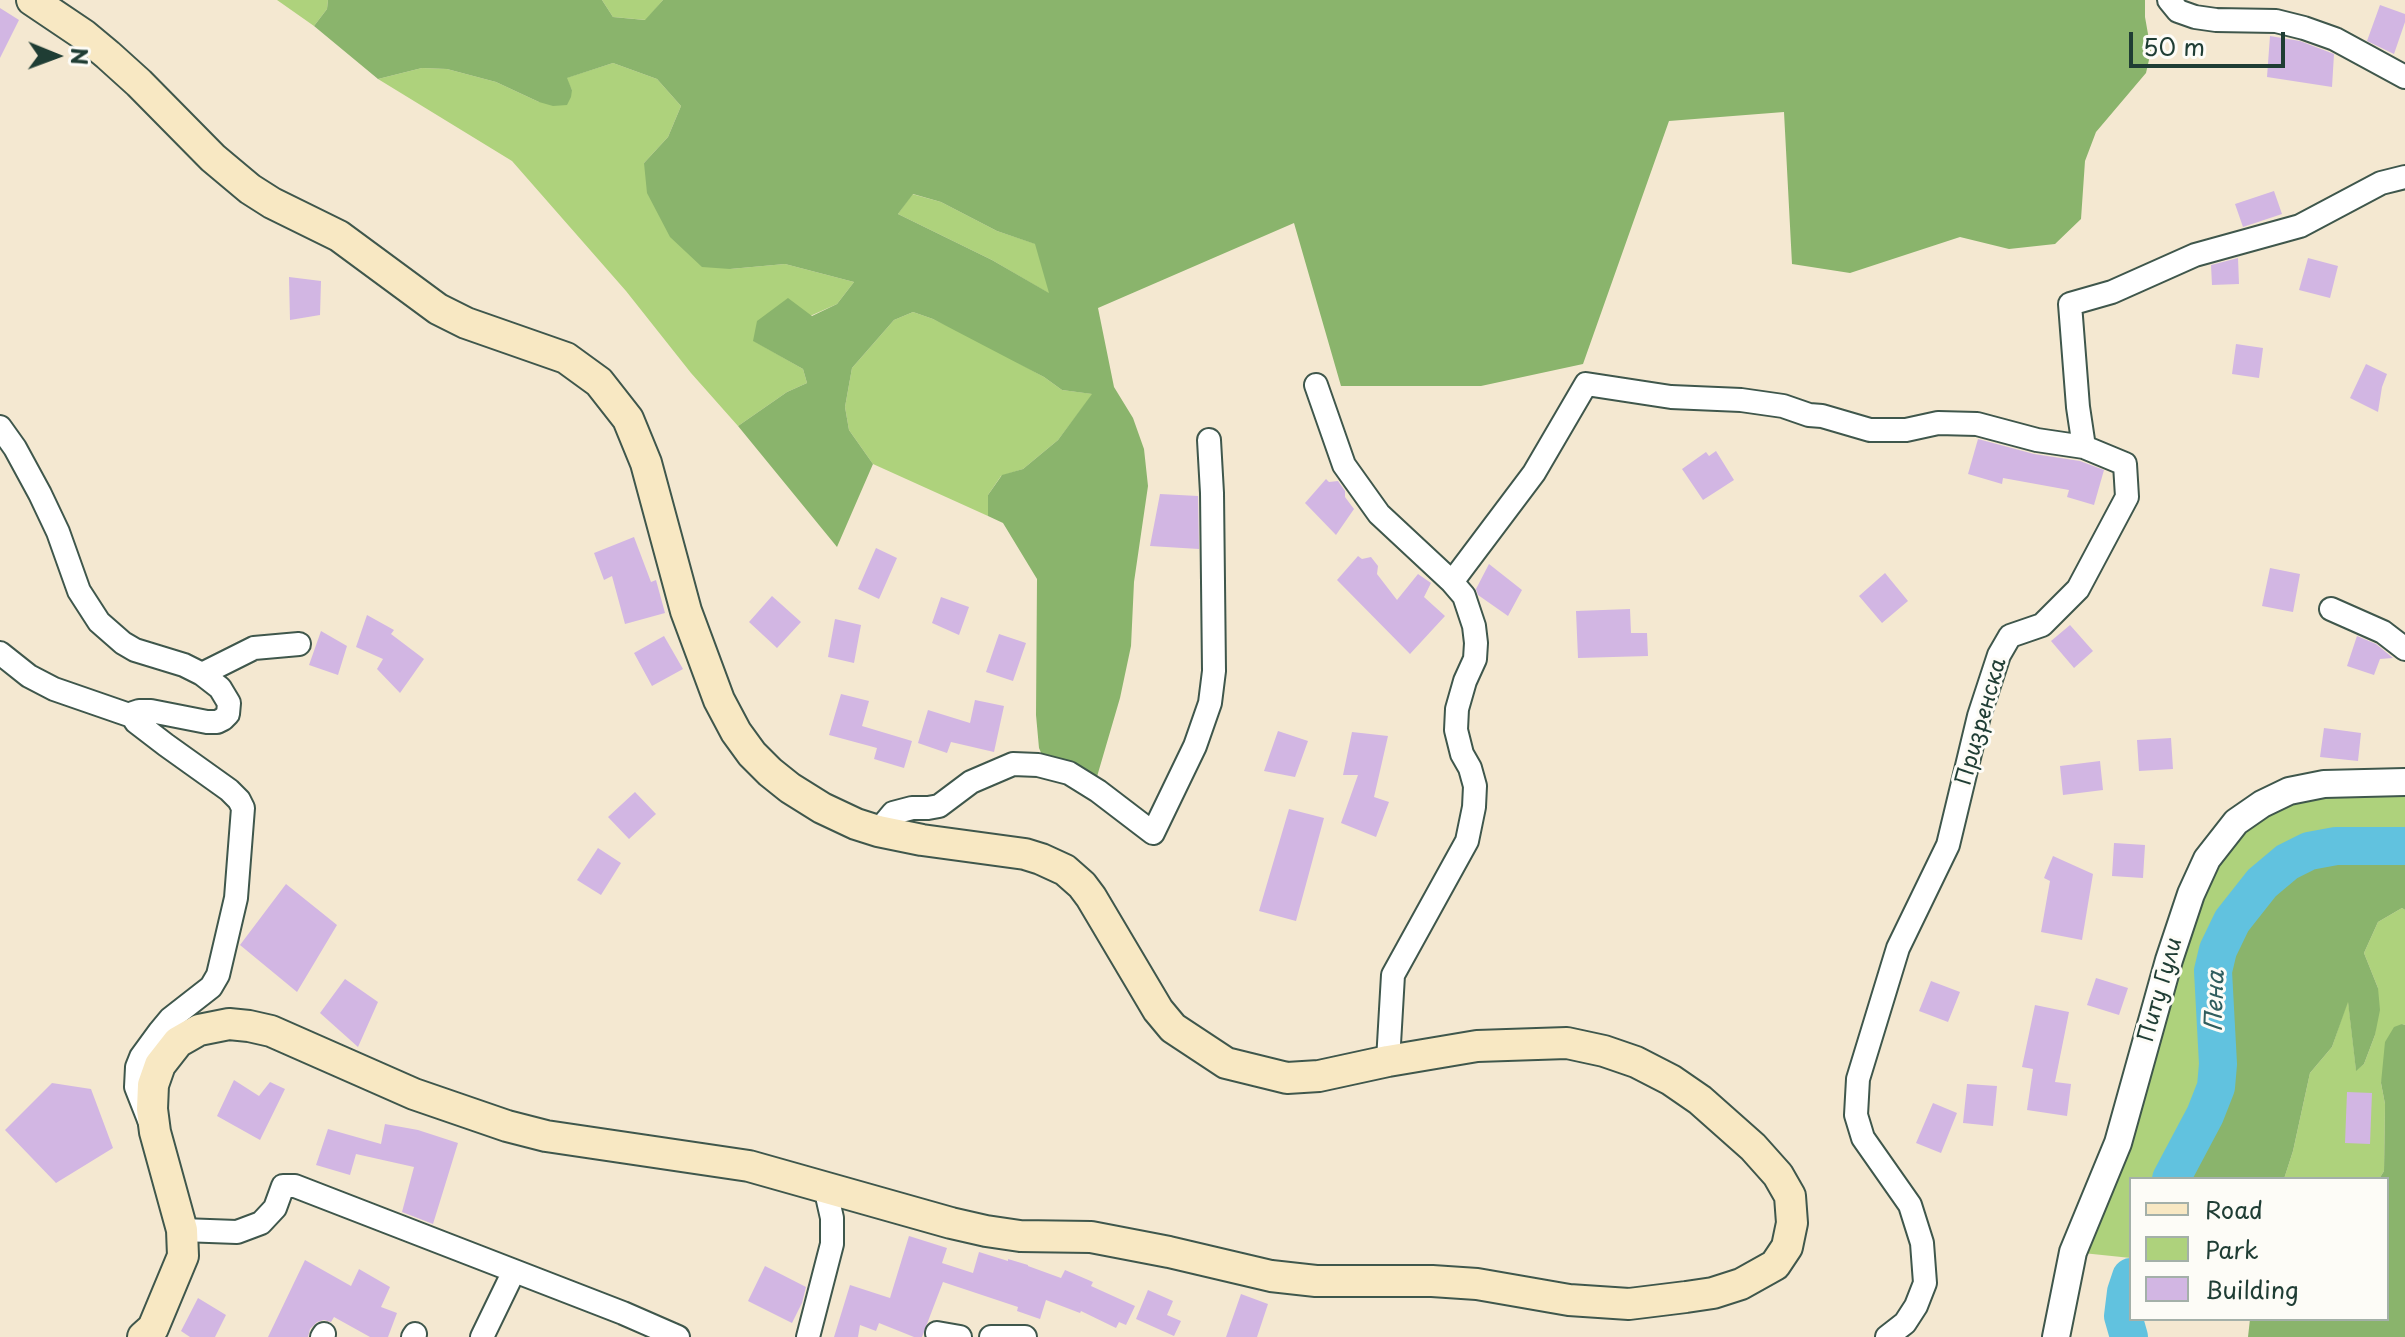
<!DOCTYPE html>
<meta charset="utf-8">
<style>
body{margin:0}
#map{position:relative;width:2405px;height:1337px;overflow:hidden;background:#f4e8d1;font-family:"Playpen Sans",sans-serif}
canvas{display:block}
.legend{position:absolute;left:2129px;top:1177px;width:260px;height:144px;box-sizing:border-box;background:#fdfcf7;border:2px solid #a4b0a9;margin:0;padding:10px 14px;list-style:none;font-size:24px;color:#1f3d34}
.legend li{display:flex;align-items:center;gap:16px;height:40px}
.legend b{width:40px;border:2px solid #a4b0a9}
.north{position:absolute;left:16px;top:16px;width:80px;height:80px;-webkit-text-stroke:6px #fdfcf7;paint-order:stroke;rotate:91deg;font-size:22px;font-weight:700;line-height:32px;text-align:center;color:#1f3d34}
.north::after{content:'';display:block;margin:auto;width:28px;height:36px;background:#1f3d34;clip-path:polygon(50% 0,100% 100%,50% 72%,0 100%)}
.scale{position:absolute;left:2129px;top:32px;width:156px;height:36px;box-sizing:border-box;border:4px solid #1f3d34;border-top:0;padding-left:10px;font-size:24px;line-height:28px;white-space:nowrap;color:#1f3d34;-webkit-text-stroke:6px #fdfcf7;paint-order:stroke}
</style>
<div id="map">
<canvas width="2405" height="1337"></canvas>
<ul class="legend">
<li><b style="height:10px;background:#f8e8c3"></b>Road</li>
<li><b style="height:22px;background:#aed27c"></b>Park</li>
<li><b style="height:22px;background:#d2b6e3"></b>Building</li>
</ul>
<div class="north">N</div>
<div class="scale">50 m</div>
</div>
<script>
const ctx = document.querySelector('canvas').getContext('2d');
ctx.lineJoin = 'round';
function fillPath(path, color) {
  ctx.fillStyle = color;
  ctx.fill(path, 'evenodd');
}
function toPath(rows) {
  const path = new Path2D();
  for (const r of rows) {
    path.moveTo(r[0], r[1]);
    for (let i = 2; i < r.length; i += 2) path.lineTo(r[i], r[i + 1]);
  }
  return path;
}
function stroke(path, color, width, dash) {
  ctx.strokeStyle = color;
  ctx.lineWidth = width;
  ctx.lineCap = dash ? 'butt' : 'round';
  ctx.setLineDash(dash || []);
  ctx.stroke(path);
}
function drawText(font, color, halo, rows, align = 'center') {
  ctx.font = font + ' "Playpen Sans",sans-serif';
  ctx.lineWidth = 6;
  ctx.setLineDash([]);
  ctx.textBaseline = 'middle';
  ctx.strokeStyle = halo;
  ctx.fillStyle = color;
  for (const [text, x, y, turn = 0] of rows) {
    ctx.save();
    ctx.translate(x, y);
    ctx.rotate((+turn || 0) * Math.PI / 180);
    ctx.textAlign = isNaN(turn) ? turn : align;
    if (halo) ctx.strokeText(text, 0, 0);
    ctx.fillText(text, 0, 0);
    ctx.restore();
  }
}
fillPath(toPath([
 [277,0,328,0,327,9,314,26],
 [602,0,663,0,646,20,613,17],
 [613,63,657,79,681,106,668,137,644,163,730,269,785,264,854,282,837,304,754,341,803,369,807,383,787,392,738,426,691,373,626,291,512,161,378,79,422,68,447,69,496,82,539,102,572,90,566,78],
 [912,194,941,202,997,231,1036,244,1050,294,992,260,898,214],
 [913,312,933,319,975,339,1044,377,1062,390,1093,394,1058,440,1023,469,1001,476,988,495,988,516,873,464,849,430,845,407,852,368,894,320],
 [2405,782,2405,846,2336,846,2309,851,2287,862,2262,883,2232,921,2218,950,2213,971,2218,1064,2216,1087,2205,1115,2171,1179,2131,1179,2131,1258,2073,1252,2191,894,2262,804],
 [2402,908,2405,910,2405,1025,2402,1024,2381,1083,2385,1104,2384,1171,2379,1179,2284,1179,2293,1151,2310,1073,2332,1047,2348,1000,2356,1070,2364,1064,2375,1035,2378,988,2364,953,2378,922]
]), '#aed27c');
fillPath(toPath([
 [328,0,602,0,613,17,645,20,663,0,2145,0,2145,17,2151,51,2146,73,2096,132,2085,161,2081,219,2055,244,2009,249,1960,237,1850,273,1792,264,1784,112,1669,121,1583,364,1481,386,1341,386,1294,223,1098,308,1114,387,1133,418,1144,449,1148,486,1134,582,1131,646,1120,698,1096,780,1042,755,1039,748,1036,715,1037,579,1003,523,988,516,988,495,1002,475,1023,469,1058,440,1092,394,1062,390,1044,377,933,319,913,312,894,320,852,368,845,407,849,430,873,464,837,547,738,426,787,392,807,383,803,369,753,341,757,321,788,298,812,316,837,304,854,282,785,264,730,269,702,267,670,237,647,193,644,163,668,137,681,106,657,79,613,63,567,78,572,90,571,97,567,105,553,106,539,102,496,82,447,69,422,68,378,79,314,26,327,9],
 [913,194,941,202,997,231,1035,244,1049,293,992,260,898,214],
 [2370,859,2405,864,2405,910,2402,908,2378,922,2364,953,2378,988,2380,1010,2375,1035,2364,1064,2356,1071,2348,1002,2332,1047,2310,1073,2293,1151,2284,1179,2188,1179,2227,1081,2230,1042,2229,970,2239,925,2263,894,2288,875,2327,864],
 [2402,1024,2405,1025,2405,1337,2248,1337,2250,1319,2387,1319,2387,1179,2379,1179,2384,1171,2385,1104,2381,1083,2385,1042,2394,1027]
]), '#8ab46c');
stroke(toPath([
 [2171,1179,2205,1115,2216,1087,2218,1064,2213,971,2218,950,2232,921,2262,883,2287,862,2309,851,2336,846,2405,846],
 [2129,1337,2123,1316,2126,1292,2131,1277]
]), '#61c2df', 38);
fillPath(toPath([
 [2380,5,2405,14,2405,22,2394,54,2367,41],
 [0,8,19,20,0,58],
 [2270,36,2300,41,2334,54,2332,87,2267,77],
 [2274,191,2282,214,2243,227,2235,204],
 [2238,258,2239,284,2212,285,2211,265],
 [2308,258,2338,266,2330,298,2299,290],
 [289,277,321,281,320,315,290,320],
 [2236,344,2263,348,2259,378,2232,374],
 [2366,364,2387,374,2382,387,2378,412,2350,398],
 [1978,439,2034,454,2080,461,2104,470,2094,505,2067,497,2069,490,2003,478,2002,484,1968,474],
 [1716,451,1734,480,1703,500,1682,469,1706,452,1709,456],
 [1326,479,1329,482,1338,481,1345,491,1345,497,1354,509,1336,535,1305,503],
 [1160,494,1198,496,1199,549,1150,546],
 [634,537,651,582,656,580,665,613,625,624,612,576,604,580,594,553],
 [876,548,897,558,879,599,858,589],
 [1358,556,1362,559,1371,557,1378,566,1377,574,1397,600,1418,574,1431,583,1424,597,1445,616,1410,654,1337,580],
 [1489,564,1522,590,1508,616,1478,595,1476,589],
 [2270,568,2300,574,2293,612,2262,606],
 [1885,573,1908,601,1882,623,1859,596],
 [772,596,801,622,777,648,749,622],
 [941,597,969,607,959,635,932,623],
 [1630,609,1631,633,1647,633,1648,656,1578,658,1576,611],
 [367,615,394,630,391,634,424,659,400,693,377,669,383,659,356,647],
 [835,619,861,625,854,663,828,657],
 [2070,625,2093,651,2074,668,2051,641],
 [321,631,347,646,338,675,309,665],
 [999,634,1026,643,1013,681,986,672],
 [664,636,683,669,652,686,634,653],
 [2357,636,2376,644,2393,658,2380,659,2374,675,2347,666],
 [841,694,869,701,862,726,912,741,904,768,874,759,877,748,829,735],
 [975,700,1004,706,994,752,951,742,947,753,918,743,928,710,970,723],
 [2324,728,2361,733,2358,761,2320,757],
 [1278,731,1308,741,1295,777,1264,771],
 [1352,732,1388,736,1374,797,1389,802,1376,837,1341,823,1358,775,1343,775],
 [2171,738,2173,769,2139,771,2137,740],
 [2100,761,2103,790,2063,795,2060,766],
 [635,792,656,814,629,839,608,817],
 [1289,809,1324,818,1296,921,1259,911],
 [2114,843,2145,845,2143,878,2112,876],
 [598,848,621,863,601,895,577,880],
 [2053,856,2093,874,2082,940,2041,932,2050,881,2044,878],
 [286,884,337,925,297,992,240,945],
 [2096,978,2128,988,2119,1015,2087,1005],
 [345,979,378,1002,358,1047,320,1013],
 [1931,981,1960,992,1948,1022,1919,1011],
 [2035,1005,2069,1012,2055,1082,2071,1084,2067,1116,2027,1110,2033,1069,2022,1067],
 [234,1080,259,1096,270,1082,285,1089,260,1140,217,1116],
 [52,1083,91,1089,113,1148,56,1183,5,1130],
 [1967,1084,1997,1086,1993,1126,1963,1123],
 [2347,1092,2372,1093,2370,1144,2345,1143],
 [1933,1103,1957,1113,1941,1153,1916,1143],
 [385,1124,418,1130,458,1143,433,1224,402,1212,414,1167,356,1154,350,1175,316,1165,328,1129,381,1144],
 [909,1236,947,1248,942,1263,973,1273,979,1252,1008,1261,1008,1259,1028,1265,1028,1266,1061,1278,1065,1270,1093,1282,1091,1286,1135,1306,1126,1325,1119,1322,1116,1328,1081,1311,1080,1313,1046,1300,1040,1319,1017,1311,1018,1307,943,1282,922,1337,914,1337,879,1323,876,1331,860,1325,858,1337,834,1337,850,1285,890,1298],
 [305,1260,351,1286,359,1269,390,1287,381,1307,397,1313,388,1337,370,1337,334,1317,331,1322,324,1320,317,1322,310,1329,308,1337,268,1337],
 [765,1266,806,1287,802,1303,792,1323,748,1301],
 [1148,1290,1173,1301,1167,1315,1181,1321,1174,1336,1136,1319],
 [1241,1294,1268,1304,1257,1337,1226,1337],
 [198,1298,226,1315,215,1337,190,1337,181,1331]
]), '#d2b6e3');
const minor = toPath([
 [2169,0,2178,11,2195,17,2216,20,2276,21,2304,28,2335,39,2405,77],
 [1316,385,1344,465,1379,514,1452,582,1464,596,1474,626,1476,643,1475,659,1465,681,1457,709,1456,730,1462,754,1470,768,1475,786,1474,807,1467,841,1393,975,1388,1061],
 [0,427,15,448,40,494,58,532,79,591,99,622,123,643,135,650,184,665,202,674,220,688,229,703,228,714,223,719,217,722,207,722,151,711,139,711,133,713,132,716,136,722,166,745,229,790,239,800,243,808,236,898,218,975,211,987,170,1019,160,1031,141,1057,137,1067,136,1087,149,1120],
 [1452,582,1534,473,1586,384,1671,397,1741,400,1783,406,1809,415,1822,416,1870,430,1906,430,1938,423,1977,424,2037,440,2084,447],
 [2331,609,2383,632,2405,649],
 [0,653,29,676,54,689,132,716],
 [202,674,254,648,299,644],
 [878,831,893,813,912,808,928,808,939,806,971,782,1013,764,1038,765,1069,773,1098,791,1153,833,1195,746,1210,703,1214,671,1212,493,1209,440],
 [182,1230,237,1232,261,1223,275,1208,283,1186,295,1186,623,1313,678,1337],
 [937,1333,960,1337],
 [322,1337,324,1334],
 [413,1337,415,1334],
 [482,1337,514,1271],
 [808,1337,832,1244,832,1218,825,1187],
 [991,1337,1025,1337],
 [1887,1337,1905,1323,1916,1306,1925,1283,1922,1243,1910,1205,1863,1138,1856,1115,1858,1079,1898,948,1948,845,1979,716,1999,655,2010,636,2042,625,2078,589,2127,497,2125,464,2084,447,2078,407,2070,304,2112,292,2195,255,2300,226,2381,183,2405,177]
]);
const tertiary = toPath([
 [2056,1337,2073,1252,2118,1143,2169,960,2191,894,2207,859,2236,822,2262,804,2289,791,2324,784,2405,782]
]);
const secondary = toPath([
 [32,0,84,35,108,55,139,83,213,158,250,189,272,203,339,236,438,309,466,323,566,358,599,382,628,419,646,463,686,611,719,700,736,732,752,754,770,772,790,788,822,808,856,824,878,831,922,840,1025,854,1041,859,1065,870,1082,885,1091,897,1158,1010,1173,1028,1226,1063,1287,1078,1319,1076,1388,1061,1477,1046,1567,1043,1604,1051,1636,1062,1671,1080,1700,1100,1753,1147,1778,1175,1790,1196,1792,1223,1787,1247,1775,1265,1741,1284,1713,1293,1686,1297,1629,1304,1569,1300,1477,1284,1432,1281,1316,1281,1271,1276,1169,1252,1091,1237,1020,1236,986,1231,951,1223,749,1166,546,1136,507,1126,414,1094,271,1031,249,1026,229,1024,199,1030,178,1042,160,1065,153,1085,152,1109,155,1132,182,1230,183,1256,153,1328,143,1337]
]);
stroke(minor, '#3f574c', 26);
stroke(tertiary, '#3f574c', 30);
stroke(secondary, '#3f574c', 34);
stroke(minor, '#fff', 22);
stroke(tertiary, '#fff', 26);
stroke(secondary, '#f8e8c3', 30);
drawText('22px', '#1f3d34', '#fdfcf7', [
 ["Призренска",1982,722,-74],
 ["Питу Гули",2161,990,-74]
]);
drawText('italic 24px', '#305e5f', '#fdfcf7', [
 ["Пена",2216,1001,-88]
]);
</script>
